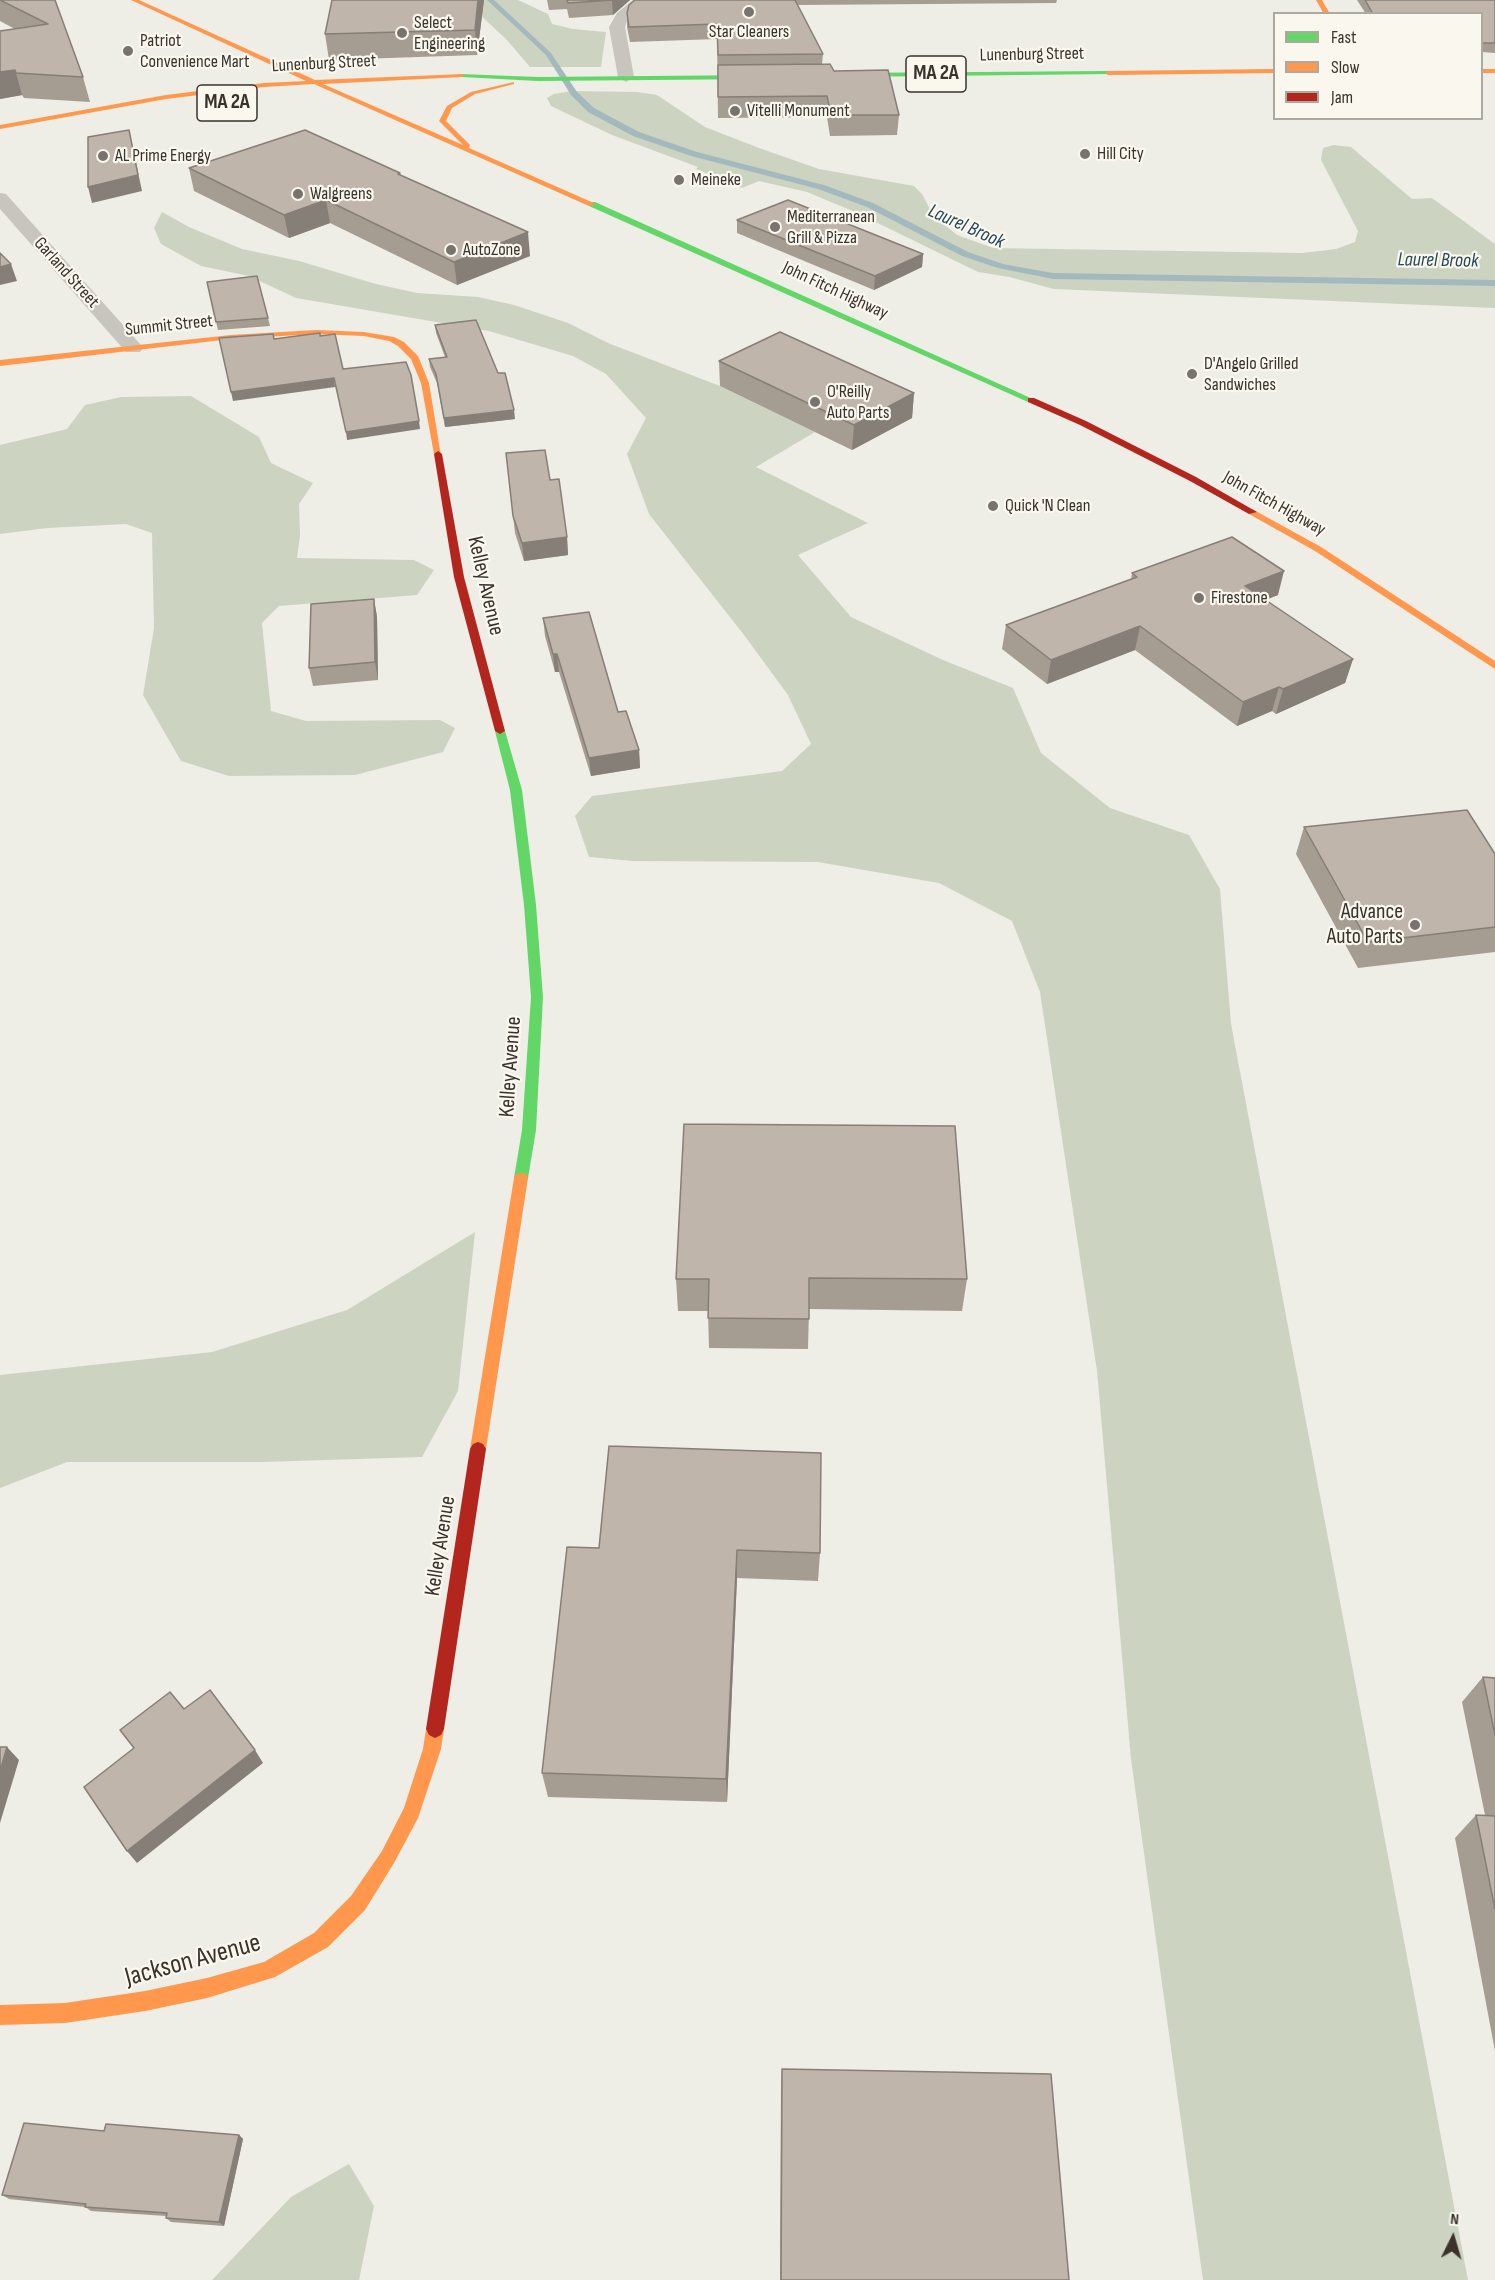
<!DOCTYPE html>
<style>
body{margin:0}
#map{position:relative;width:1495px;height:2280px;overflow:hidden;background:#eeede6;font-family:"Sofia Sans Condensed",sans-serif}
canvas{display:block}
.legend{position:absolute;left:1273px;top:12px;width:210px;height:108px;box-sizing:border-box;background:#faf7ef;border:2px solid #ada9a1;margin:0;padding:8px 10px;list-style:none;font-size:18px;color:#39332c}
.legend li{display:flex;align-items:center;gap:12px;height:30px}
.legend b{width:30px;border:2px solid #ada9a1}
.north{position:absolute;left:1423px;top:2208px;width:60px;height:60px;-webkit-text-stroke:4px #faf7ef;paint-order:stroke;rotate:5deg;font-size:16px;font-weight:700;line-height:24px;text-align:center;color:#39332c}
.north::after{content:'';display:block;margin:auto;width:21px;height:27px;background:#39332c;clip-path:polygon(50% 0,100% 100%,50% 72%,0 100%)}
</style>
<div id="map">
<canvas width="1495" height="2280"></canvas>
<ul class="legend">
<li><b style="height:8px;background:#63d668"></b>Fast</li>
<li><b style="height:8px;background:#ff974d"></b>Slow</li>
<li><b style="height:8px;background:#b3261e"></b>Jam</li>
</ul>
<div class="north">N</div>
</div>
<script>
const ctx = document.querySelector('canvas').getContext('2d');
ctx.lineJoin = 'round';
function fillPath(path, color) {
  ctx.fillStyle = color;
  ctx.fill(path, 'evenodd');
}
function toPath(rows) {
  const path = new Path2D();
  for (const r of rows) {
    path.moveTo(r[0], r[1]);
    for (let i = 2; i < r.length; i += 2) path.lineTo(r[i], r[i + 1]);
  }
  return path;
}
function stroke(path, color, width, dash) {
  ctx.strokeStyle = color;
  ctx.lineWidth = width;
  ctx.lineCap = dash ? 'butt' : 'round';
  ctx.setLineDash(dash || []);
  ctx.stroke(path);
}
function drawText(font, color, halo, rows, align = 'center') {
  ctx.font = font + ' "Sofia Sans Condensed",sans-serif';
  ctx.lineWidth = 4.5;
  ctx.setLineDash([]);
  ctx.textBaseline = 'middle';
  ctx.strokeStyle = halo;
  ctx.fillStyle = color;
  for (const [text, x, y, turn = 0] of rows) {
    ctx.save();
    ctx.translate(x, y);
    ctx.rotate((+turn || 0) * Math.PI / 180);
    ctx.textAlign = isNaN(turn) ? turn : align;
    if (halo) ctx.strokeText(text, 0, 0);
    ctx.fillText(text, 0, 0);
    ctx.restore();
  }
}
fillPath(toPath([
 [449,0,518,0,548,14,552,24,573,29,606,32,601,67,530,67,507,40,476,11],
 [572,91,637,92,657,95,705,127,759,148,819,169,914,186,922,194,933,215,957,235,993,248,1302,253,1336,249,1355,242,1358,231,1321,160,1323,148,1334,145,1351,147,1412,199,1432,198,1495,244,1495,308,1054,289,1009,277,978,272,855,212,807,192,759,181,742,188,696,169,698,167,612,135,551,106,547,98,554,94],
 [162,212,189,227,242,249,299,261,376,284,417,293,478,297,514,305,568,323,608,343,720,386,815,432,756,467,868,523,798,555,851,617,943,660,1013,688,1041,753,1110,808,1189,835,1220,889,1231,1024,1468,2280,1203,2280,1131,1759,1097,1371,1040,992,1012,921,939,883,818,862,633,861,589,857,575,816,592,796,782,771,811,744,788,695,744,635,649,514,627,454,646,418,606,374,573,356,489,331,296,298,249,276,201,266,161,244,154,228],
 [191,396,259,437,271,463,313,483,299,504,300,535,297,558,414,560,434,570,417,595,279,606,262,623,271,711,306,721,440,720,455,728,443,752,355,775,229,776,181,761,143,695,154,628,152,533,126,524,47,528,0,534,0,445,67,429,85,405,121,397],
 [475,1232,458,1391,422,1457,262,1462,67,1462,0,1488,0,1375,212,1352,347,1310],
 [349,2164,374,2206,359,2280,212,2280,291,2197]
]), '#ccd4c1');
fillPath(toPath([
 [487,0,494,0,551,53,577,92,594,108,639,132,697,152,824,185,873,203,968,252,1003,264,1053,273,1495,280,1495,286,1053,279,998,268,962,256,867,207,818,189,691,156,633,136,588,112,571,95,546,55,487,0]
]), '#a4b9be');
fillPath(toPath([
 [633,0,649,0,628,18,625,27,634,77,626,82,618,77,609,27,617,13,633,0],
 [0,193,6,194,140,344,143,348,140,352,126,352,0,209,0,193]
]), '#c8c5bf');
fillPath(toPath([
 [1108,71,1110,74,844,77,841,75,844,73,1108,71],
 [460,74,538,77,762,75,765,77,762,79,538,81,462,77,460,74],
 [589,202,595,202,1035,400,1028,402,589,206,589,202],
 [500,728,505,731,522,790,536,905,543,997,536,1130,528,1178,526,1182,521,1183,516,1182,514,1178,522,1130,531,997,524,905,510,790,495,731,500,728]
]), '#63d668');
fillPath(toPath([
 [131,0,139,0,315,80,464,74,462,77,323,84,463,145,439,121,447,106,471,92,514,82,514,84,475,94,452,108,446,121,470,145,469,148,596,204,589,206,314,84,264,87,166,99,0,129,0,125,166,95,264,83,306,81,131,0],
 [1316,0,1322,0,1330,14,1324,14,1316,0],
 [1274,69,1274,73,1108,75,1105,73,1108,71,1274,69],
 [1482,69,1495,69,1495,73,1482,73,1482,69],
 [316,330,364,332,394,337,404,342,418,356,429,383,441,456,434,454,421,383,411,359,398,346,389,341,364,336,316,334,231,339,0,366,0,360,231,335,316,330],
 [1252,509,1321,547,1495,661,1495,669,1315,551,1249,514,1247,512,1252,509],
 [521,1173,526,1174,528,1178,486,1449,483,1454,478,1456,473,1454,470,1449,514,1178,516,1174,521,1173],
 [435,1720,441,1723,444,1729,441,1749,418,1818,394,1863,365,1910,328,1947,275,1977,207,1998,145,2011,65,2023,0,2025,0,2005,65,2003,145,1991,207,1978,264,1962,314,1933,351,1896,382,1851,404,1808,423,1749,426,1729,429,1723,435,1720]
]), '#ff974d');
fillPath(toPath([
 [1028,398,1034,398,1086,421,1196,477,1257,512,1249,514,1190,481,1080,425,1028,402,1028,398],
 [438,451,442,454,464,577,505,731,500,734,495,731,454,577,434,454,438,451],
 [478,1442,483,1444,486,1449,444,1729,441,1735,435,1738,429,1735,426,1729,470,1449,473,1444,478,1442]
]), '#b3261e');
fillPath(toPath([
 [0,0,55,0,83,77,90,102,24,98,22,95,0,99,0,31,15,29,0,21],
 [484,0,477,55,329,60,325,34],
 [547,0,630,0,613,15,569,18,567,9,549,10],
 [635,0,1057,0,1056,3,797,5,823,54,822,64,899,115,897,135,830,136,827,117,718,118,717,39,630,42,627,27,627,13],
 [1357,0,1495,0,1495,53,1482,52,1482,14,1366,14],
 [189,168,400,175,530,256,457,285,330,223,289,238,194,191],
 [737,220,923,254,922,267,874,290,737,233],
 [207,282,268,318,270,326,218,330],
 [435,325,515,419,445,427,437,383,430,367,429,359,445,357,436,333],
 [719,361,914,393,912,418,852,450,720,386],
 [506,453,550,480,567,537,568,555,524,561,515,533],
 [1132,573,1278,595,1265,600,1353,659,1345,683,1276,714,1272,711,1237,726,1135,650,1047,684,1002,649,1006,625,1131,580],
 [374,599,377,617,378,680,313,686,309,668],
 [543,618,618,712,639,750,640,768,591,776,559,672,555,672,545,636],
 [1304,827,1495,854,1495,952,1358,968,1296,854],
 [684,1124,967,1279,962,1311,809,1309,808,1349,709,1348,708,1311,678,1311,676,1279],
 [609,1446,820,1553,818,1581,737,1578,727,1802,548,1797,542,1773,599,1548],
 [1483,1677,1495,1678,1495,2051,1455,1838,1476,1815,1485,1815,1462,1702],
 [782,2069,1069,2280,780,2280,781,2086],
 [104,2131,239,2135,243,2139,224,2226,171,2222,166,2218,166,2216,91,2211,85,2207,9,2199,2,2195]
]), '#a59c92');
fillPath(toPath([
 [478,0,484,0,477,55,475,30],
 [613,0,630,0,613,15,612,1],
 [15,70,22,95,0,99,0,72],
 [129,130,142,191,92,203,88,187],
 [326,200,330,223,289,238,284,215],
 [528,232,530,256,457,285,454,262],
 [923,254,922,267,874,290,875,276],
 [11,264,17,281,0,285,0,267],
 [334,378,335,387,233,401,231,392],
 [914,393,912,418,852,450,854,425],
 [514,410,515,419,445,427,444,418],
 [419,421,420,429,347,440,346,432],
 [567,537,568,555,524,561,522,543],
 [1284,571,1278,595,1239,610,1245,586],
 [374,599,377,617,378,680,375,662],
 [1140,626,1135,650,1047,684,1051,660],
 [553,654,557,654,559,672,555,672],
 [1353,659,1345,683,1276,714,1283,689],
 [1279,687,1272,711,1237,726,1243,702],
 [639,750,640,768,591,776,589,758],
 [737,1550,737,1578,727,1802,726,1779],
 [7,1747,19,1760,0,1823,0,1771],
 [255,1750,263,1763,137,1863,127,1851],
 [239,2135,243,2139,224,2226,219,2222]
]), '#867f77');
const building = toPath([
 [0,0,55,0,83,77,16,73,15,70,0,72,0,31,48,24,0,0],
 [332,0,478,0,475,30,325,34,332,0],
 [567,0,613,0,568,3,567,0],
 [635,0,795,0,823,54,718,55,717,24,629,27,627,13,629,5,635,0],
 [1365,0,1495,0,1495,43,1482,43,1482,14,1373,14,1365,0],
 [830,64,834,71,888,70,899,115,831,115,827,96,718,97,718,65,830,64],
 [129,130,138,175,88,187,88,137,129,130],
 [305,130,400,173,398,174,528,232,454,262,326,200,284,215,189,168,305,130],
 [788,200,923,254,875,276,737,220,788,200],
 [0,253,11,264,0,267,0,253],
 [257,276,268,318,216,322,207,282,257,276],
 [476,320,498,373,505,373,514,410,444,418,436,374,429,359,447,357,435,325,476,320],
 [780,332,914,393,854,425,719,361,780,332],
 [320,333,320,336,335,334,343,369,406,362,411,375,419,421,346,432,334,378,231,392,219,338,273,334,274,339,320,333],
 [545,450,550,480,559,479,567,537,522,543,513,516,506,453,545,450],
 [1232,537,1284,571,1245,586,1353,659,1283,689,1279,687,1243,702,1140,626,1051,660,1006,625,1137,577,1132,573,1232,537],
 [374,599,375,662,309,668,311,604,374,599],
 [589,612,618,712,626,711,639,750,589,758,557,654,553,654,543,618,589,612],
 [1467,810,1495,854,1495,927,1368,942,1304,827,1467,810],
 [684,1124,955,1126,967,1279,809,1278,809,1319,708,1318,709,1279,676,1279,684,1124],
 [609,1446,821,1453,820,1553,737,1550,726,1779,542,1773,567,1547,599,1548,609,1446],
 [1483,1677,1495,1678,1495,1735,1483,1677],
 [210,1690,255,1750,127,1851,84,1787,134,1748,120,1730,170,1692,184,1709,210,1690],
 [0,1747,7,1747,0,1771,0,1747],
 [1476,1815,1495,1816,1495,1909,1476,1815],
 [782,2069,1051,2074,1069,2280,781,2280,782,2069],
 [24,2123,104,2131,106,2124,239,2135,219,2222,166,2218,167,2213,85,2207,86,2204,2,2195,24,2123]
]);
fillPath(building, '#c0b5aa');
stroke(building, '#867f77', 1.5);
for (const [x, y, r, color] of [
 [749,12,6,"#78746d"],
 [402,33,6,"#78746d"],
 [128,51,6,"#78746d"],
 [735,111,6,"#78746d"],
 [1085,154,6,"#78746d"],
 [103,156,6,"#78746d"],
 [679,180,6,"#78746d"],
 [298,194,6,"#78746d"],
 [775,227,6,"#78746d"],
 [451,250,6,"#78746d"],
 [1192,374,6,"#78746d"],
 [815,402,6,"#78746d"],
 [993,506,6,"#78746d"],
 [1199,598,6,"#78746d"],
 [1415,925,6,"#78746d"]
]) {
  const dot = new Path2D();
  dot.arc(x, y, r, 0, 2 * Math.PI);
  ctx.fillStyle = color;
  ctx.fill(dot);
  stroke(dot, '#faf7ef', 2);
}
drawText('18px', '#39332c', '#faf7ef', [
 ["Select",414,23],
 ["Engineering",414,44],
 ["Star Cleaners",749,32,"center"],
 ["Patriot",140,41],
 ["Convenience Mart",140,62],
 ["Vitelli Monument",747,111],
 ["Hill City",1097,154],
 ["AL Prime Energy",115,156],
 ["Meineke",691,180],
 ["Walgreens",310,194],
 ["Mediterranean",787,217],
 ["Grill & Pizza",787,238],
 ["AutoZone",463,250],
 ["D'Angelo Grilled",1204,364],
 ["Sandwiches",1204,385],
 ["O'Reilly",827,392],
 ["Auto Parts",827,413],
 ["Quick 'N Clean",1005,506],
 ["Firestone",1211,598]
], 'left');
drawText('18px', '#39332c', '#faf7ef', [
 ["Lunenburg Street",1032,55,-1],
 ["Lunenburg Street",324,64,-3],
 ["Garland Street",66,273,48],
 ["John Fitch Highway",835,291,25],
 ["Summit Street",169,326,-6],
 ["John Fitch Highway",1274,504,29]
]);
drawText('italic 20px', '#254a58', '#faf7ef', [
 ["Laurel Brook",966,227,24],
 ["Laurel Brook",1438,261,1]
]);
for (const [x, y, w] of [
 [936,74,60],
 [227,103,60]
]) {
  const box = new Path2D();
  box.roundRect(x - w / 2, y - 18, w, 36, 4.5);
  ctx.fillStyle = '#faf7ef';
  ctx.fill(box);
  stroke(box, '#39332c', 1.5);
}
drawText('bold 21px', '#39332c', null, [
 ["MA 2A",936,74],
 ["MA 2A",227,103]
]);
drawText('22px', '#39332c', '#faf7ef', [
 ["Kelley Avenue",485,586,77],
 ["Kelley Avenue",511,1067,-86],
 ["Kelley Avenue",441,1546,-81]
]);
drawText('22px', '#39332c', '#faf7ef', [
 ["Advance",1403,912],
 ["Auto Parts",1403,937]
], 'right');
drawText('27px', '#39332c', '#faf7ef', [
 ["Jackson Avenue",193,1961,-15]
]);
</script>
